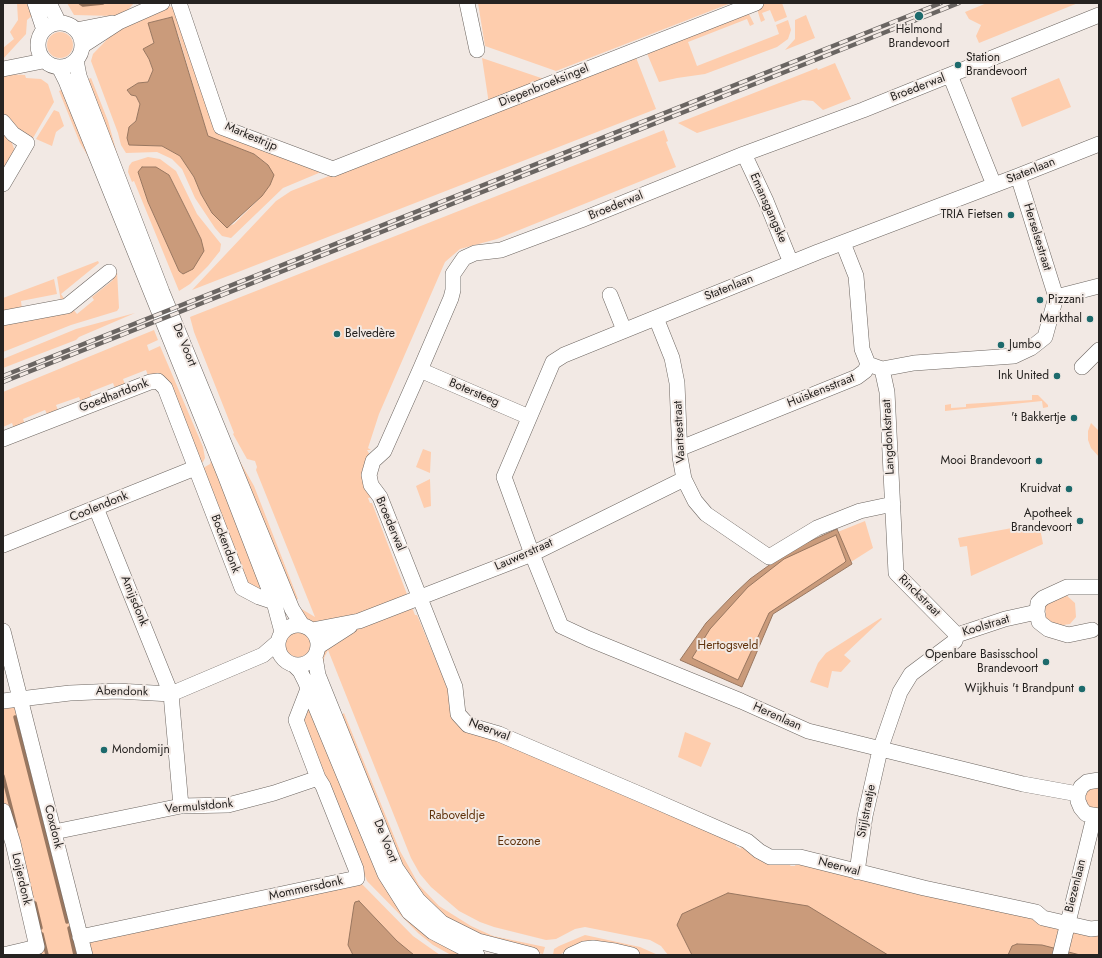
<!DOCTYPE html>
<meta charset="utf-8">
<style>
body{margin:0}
#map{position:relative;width:1102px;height:958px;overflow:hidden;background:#f2e9e4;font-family:Jost,sans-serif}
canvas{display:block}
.frame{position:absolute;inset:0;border:4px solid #262321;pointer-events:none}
</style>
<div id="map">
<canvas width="1102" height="958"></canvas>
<div class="frame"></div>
</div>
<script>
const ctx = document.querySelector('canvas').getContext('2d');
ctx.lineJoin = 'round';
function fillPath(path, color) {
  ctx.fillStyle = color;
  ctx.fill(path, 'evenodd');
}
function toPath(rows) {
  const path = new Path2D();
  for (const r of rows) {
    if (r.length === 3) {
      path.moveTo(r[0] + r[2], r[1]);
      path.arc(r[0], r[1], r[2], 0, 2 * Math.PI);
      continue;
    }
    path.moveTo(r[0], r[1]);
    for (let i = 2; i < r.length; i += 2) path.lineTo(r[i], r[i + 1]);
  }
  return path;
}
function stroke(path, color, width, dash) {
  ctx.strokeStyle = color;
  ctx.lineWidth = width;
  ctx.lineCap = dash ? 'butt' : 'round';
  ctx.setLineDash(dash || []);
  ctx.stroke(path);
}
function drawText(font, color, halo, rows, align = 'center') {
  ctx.font = font + ' Jost,sans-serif';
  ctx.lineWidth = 4;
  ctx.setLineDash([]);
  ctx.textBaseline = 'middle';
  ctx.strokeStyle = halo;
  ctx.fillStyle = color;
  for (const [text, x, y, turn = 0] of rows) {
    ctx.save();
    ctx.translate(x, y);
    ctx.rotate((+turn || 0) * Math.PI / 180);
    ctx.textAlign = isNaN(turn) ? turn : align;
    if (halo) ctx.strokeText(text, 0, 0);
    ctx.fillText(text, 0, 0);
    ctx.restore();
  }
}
fillPath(toPath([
 [17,3,32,3,35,13,27,20,26,34,3,59,3,48,14,39,10,32,18,20],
 [67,3,134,3,126,12,115,16,74,15],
 [478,3,731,3,556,71,485,46],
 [766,3,782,3,787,17,775,22,770,10,762,13,765,20,761,22,757,9,759,6],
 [987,3,1078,3,979,43,976,36,981,25,969,19,965,12],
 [167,6,175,8,214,124,326,170,283,188,231,238,222,236,215,228,195,198,182,169,172,159,157,152,126,153,121,145,118,133,91,61,93,54,121,25],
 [171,17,179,37,208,136,254,154,268,165,262,196,234,224,227,227,212,213,201,194,194,177,180,156,162,146,129,145,129,127,136,121,140,104,136,96,131,95,127,90,138,83,148,82,153,70,149,59,143,49,154,44,148,23],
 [748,12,754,24,750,26,747,19,688,42,697,66,779,34,776,25,788,20,791,30,788,39,777,47,705,74,677,78,659,82,646,51],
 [806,15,815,38,785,50,795,39,795,20],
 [60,45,13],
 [635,55,656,109,192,290,276,201,291,191],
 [482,58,550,81,489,104],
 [835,63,851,99,823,110,813,101,803,100,697,133,678,123,817,68,818,70],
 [3,74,25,75,26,78,41,79,48,84,54,102,33,138,18,130,3,113],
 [91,78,108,121,118,157,84,81],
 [1059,78,1071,107,1022,127,1011,98],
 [65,88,101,178,80,143,59,91],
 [54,110,59,112,64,126,56,132,52,146,36,139],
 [3,128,9,135,16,154,3,177],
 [664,130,668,141,666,142,676,167,497,239,460,249,445,262,379,414,368,448,371,450,367,450,370,455,362,470,362,473,376,497,368,498,370,503,372,503,415,615,417,615,443,677,450,694,448,696,454,711,613,787,613,791,736,842,736,846,741,849,738,840,773,865,777,865,773,860,794,859,790,866,795,866,796,863,1099,934,1099,955,668,955,661,946,650,940,585,927,575,929,556,939,546,940,494,927,480,922,459,911,431,887,420,874,411,858,328,650,324,658,324,669,321,654,326,646,318,625,305,619,300,608,315,617,256,470,257,467,255,461,247,459,233,434,234,433,194,332,190,317],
 [148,157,160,159,176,171,197,214,221,244,220,251,208,266,190,284,179,291,134,181,132,182,128,172,129,166,132,162],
 [148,167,169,175,201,239,183,274,179,271,148,202,138,172],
 [98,261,99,263,61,294,65,300,61,302,57,277],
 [117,271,119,308,117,311,71,325,3,352,3,324,72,308,77,314,94,300,92,297,113,280,111,276],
 [54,279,57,294,21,301,22,310,3,313,3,298],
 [135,313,79,337,76,340,3,368,3,359,76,329],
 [154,330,158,340,147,345,149,351,160,346,203,447,205,458,203,462,200,464,163,376,149,378,146,370,123,379,126,387,116,391,113,383,90,392,93,400,82,404,79,397,56,405,59,413,49,418,45,410,23,419,26,427,15,431,12,423,3,427,3,392],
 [1032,395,1038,395,1048,405,1048,407,1043,408,1042,401,945,411,945,405,951,404,951,408,966,407,966,404,1032,400],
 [1091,423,1099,431,1099,457,1091,448,1088,440,1088,431],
 [230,444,254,486,298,599,293,601],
 [423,449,431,452,430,473,416,467],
 [211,460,264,593,245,585,203,468,210,464],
 [430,479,431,506,424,508,416,486],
 [865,521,873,548,772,612,740,683,686,659,714,620,763,571,808,544],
 [1039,523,1043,544,971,576,967,546,960,547,958,538],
 [1065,594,1075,603,1076,617,1070,624,1056,626,1046,618,1045,604],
 [881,618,882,619,844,655,851,661,841,672,832,671,828,688,810,682,818,663,826,653],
 [298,644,13],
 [308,701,380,874,470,955,451,955,433,945,418,933,367,881,300,718],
 [3,706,16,708,78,944,360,882,413,936,440,955,22,955,42,951,3,799],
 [344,713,400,851,419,885,439,906,471,926,493,936,545,947,543,954,513,948,456,927,407,881,341,715],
 [685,732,711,743,701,767,678,757],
 [1099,784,1099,812,1088,810,1083,795,1085,790],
 [585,935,640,947,658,955,641,955,575,946,561,954,553,955,554,949,559,946]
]), '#fecdad');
const water = toPath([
 [172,17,208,136,254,154,268,165,274,175,270,185,262,196,227,228,212,213,201,194,194,177,180,156,162,146,129,145,127,138,129,127,136,121,140,104,136,96,131,95,127,90,138,83,148,82,153,70,149,59,143,49,154,43,148,23,172,17],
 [142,167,156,167,169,175,201,239,204,251,193,269,183,274,179,271,148,202,138,172,142,167],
 [837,529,852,564,773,614,742,687,680,660,706,623,733,595,750,579,779,558,806,543,837,529],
 [836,535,846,561,844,563,769,613,738,680,692,658,710,629,748,587,784,559,836,535],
 [728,893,808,906,888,955,692,955,677,925,682,914,728,893],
 [359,901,397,941,414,955,353,955,348,945,354,905,355,902,359,901],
 [1017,944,1042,945,1080,955,1008,955,1012,946,1017,944]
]);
fillPath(water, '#ca9b7b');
stroke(water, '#997760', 1);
stroke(toPath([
 [80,3,83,5,103,3],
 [15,717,67,922],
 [3,776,16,827],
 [35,903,41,928],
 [69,928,75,955],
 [42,934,47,955]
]), '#997760', 3.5);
const minor = toPath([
 [35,3,44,30],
 [49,3,59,23],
 [179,3,221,127,333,169,756,3],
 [467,3,477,50],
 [1099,15,863,110,744,154,581,220,501,250,475,253,464,258,453,274,453,290,451,298,420,370,384,451,373,461,369,475,371,485,380,497,455,687,458,714,468,725,499,734,644,796,747,841,759,851,770,857,800,857,924,888,1036,912,1043,918,1091,929,1099,928],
 [60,45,22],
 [76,30,112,23],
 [82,46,119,22,162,3],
 [76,60,79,76,162,292,292,609,302,625],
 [59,67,66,81,225,475,274,602,282,632],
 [3,69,43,61],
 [950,75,994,185],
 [3,122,13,134,27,143,3,184],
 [744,154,766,201,791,263],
 [1018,176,1056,297],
 [843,243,856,276,862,349,868,364],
 [610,295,624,330],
 [1056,297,1099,286],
 [3,318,67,306,109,272],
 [656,318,672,358,677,383,680,457,684,479,695,501,706,514,769,557,817,528,860,511,893,504],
 [868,364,882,369,914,363,1014,356,1031,348,1045,337,1056,297],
 [1082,367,1099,350],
 [882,369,887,392,896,573,957,635],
 [420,370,529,417],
 [3,439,150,382,158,381,165,388,242,588,259,597,274,602],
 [681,448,857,377,865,371,868,364],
 [96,508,171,694,181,806],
 [3,545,195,468],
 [298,645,20],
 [312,630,359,621,532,554,684,479],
 [1092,630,1068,635,1048,629,1039,622,1037,612,1038,603,1043,598,1067,587,1099,587],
 [3,631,85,955],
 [957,635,1005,619,1037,612],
 [319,646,350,626],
 [315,657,318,675,396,868,418,900,442,923,478,941,532,955],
 [295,666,300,671,305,681,385,874,409,912,433,932,477,955],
 [3,701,70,693,117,691,171,694,263,655,278,642],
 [1099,780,1087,782,1081,787,1078,794,1078,801,1081,808,1086,814,1099,816],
 [1078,794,1023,784,808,731,741,701,589,639,561,626,532,554,504,477,553,362,564,355,818,252,1018,176,1099,144],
 [3,811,13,843,37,947,3,955],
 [54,832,181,806,228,805,274,793,318,778],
 [857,872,865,816,880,750,900,692,911,674,955,641,957,635],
 [80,937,357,878,356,869,323,786,318,778,296,720,308,689],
 [571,955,584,949,593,948,615,951,632,955],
 [1060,955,1094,817]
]);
stroke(minor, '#6d6661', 16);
stroke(minor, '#fff', 15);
const rail = toPath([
 [3,376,941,3],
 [3,382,959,3]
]);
stroke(rail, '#6a6562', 4.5);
stroke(rail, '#f2e9e4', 3, [9]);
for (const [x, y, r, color] of [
 [919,16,5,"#1d6a6c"],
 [958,65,4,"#1d6a6c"],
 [1011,215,4,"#1d6a6c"],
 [1040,300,4,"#1d6a6c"],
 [1090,319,4,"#1d6a6c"],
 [337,334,4,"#1d6a6c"],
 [1001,345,4,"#1d6a6c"],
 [1057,376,4,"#1d6a6c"],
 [1074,418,4,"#1d6a6c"],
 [1039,461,4,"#1d6a6c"],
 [1069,489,4,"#1d6a6c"],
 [1080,521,4,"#1d6a6c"],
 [1046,662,4,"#1d6a6c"],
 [1082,689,4,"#1d6a6c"],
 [104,750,4,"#1d6a6c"]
]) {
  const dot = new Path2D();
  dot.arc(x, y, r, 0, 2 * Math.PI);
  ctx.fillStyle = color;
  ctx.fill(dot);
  stroke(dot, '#f2e9e4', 1.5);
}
drawText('12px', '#262321', '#f2e9e4', [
 ["Helmond",919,30,"center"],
 ["Brandevoort",919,44,"center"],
 ["Station",966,58,"left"],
 ["Brandevoort",966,72,"left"],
 ["TRIA Fietsen",1003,215],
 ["Pizzani",1048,300,"left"],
 ["Markthal",1082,319],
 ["Belvedère",345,334,"left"],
 ["Jumbo",1009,345,"left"],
 ["Ink United",1049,376],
 ["'t Bakkertje",1066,418],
 ["Mooi Brandevoort",1031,461],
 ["Kruidvat",1061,489],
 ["Apotheek",1072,514],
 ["Brandevoort",1072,528],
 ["Openbare Basisschool",1038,655],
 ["Brandevoort",1038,669],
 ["Wijkhuis 't Brandpunt",1074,689],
 ["Mondomijn",112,750,"left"]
], 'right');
drawText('12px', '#262321', '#f2e9e4', [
 ["Diepenbroeksingel",544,86,-22],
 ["Broederwal",918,88,-21],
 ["Markestrijp",251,137,23],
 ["Statenlaan",1031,171,-22],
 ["Broederwal",616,206,-22],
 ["Emansgangske",768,208,66],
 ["Herselsestraat",1037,237,73],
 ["Statenlaan",729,288,-22],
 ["De Voort",184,345,68],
 ["Huiskensstraat",821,391,-22],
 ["Botersteeg",474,393,23],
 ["Goedhartdonk",114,396,-21],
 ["Vaartsestraat",680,432,-93],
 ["Langdonkstraat",889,437,-93],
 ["Coolendonk",99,507,-22],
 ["Broederwal",390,524,67],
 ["Bockendonk",225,544,69],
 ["Lauwerstraat",524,555,-24],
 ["Rinckstraat",919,596,45],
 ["Amijsdonk",134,601,68],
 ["Koolstraat",986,626,-17],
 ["Abendonk",122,692,1],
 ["Herenlaan",777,717,24],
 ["Neerwal",489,730,21],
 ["Vermulstdonk",199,807,-5],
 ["Stijlstraatje",867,811,-79],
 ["Coxdonk",53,827,76],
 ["De Voort",385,841,68],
 ["Neerwal",839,867,15],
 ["Loijerdonk",21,879,77],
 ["Biezenlaan",1076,886,-76],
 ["Mommersdonk",306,889,-12]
]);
drawText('12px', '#60330d', '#f2e9e4', [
 ["Hertogsveld",728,646],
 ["Raboveldje",457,816],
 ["Ecozone",519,842]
]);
</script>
